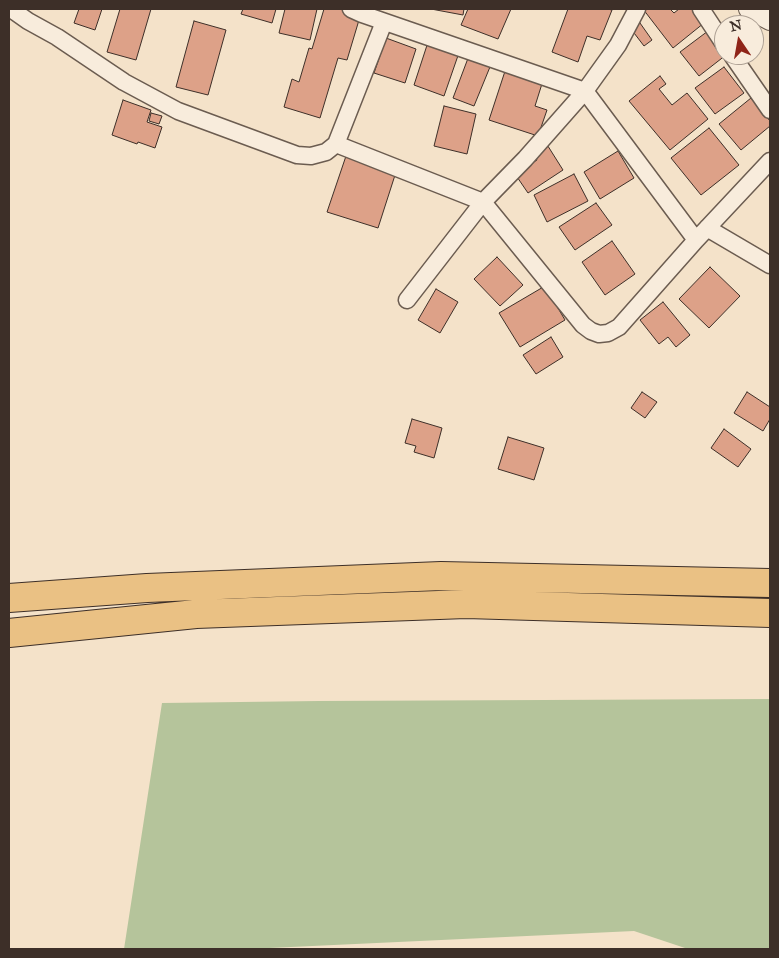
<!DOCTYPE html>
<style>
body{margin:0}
#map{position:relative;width:779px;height:958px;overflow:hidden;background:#f4e2c9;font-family:"IM FELL Great Primer",serif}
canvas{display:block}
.frame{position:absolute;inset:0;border:10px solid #3d2f28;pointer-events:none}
.north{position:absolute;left:714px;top:15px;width:50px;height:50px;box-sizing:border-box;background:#f8ecdc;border:1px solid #ada094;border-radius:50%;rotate:348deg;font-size:14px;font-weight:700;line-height:20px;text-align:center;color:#3d2f28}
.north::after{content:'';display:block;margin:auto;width:18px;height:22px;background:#8f2418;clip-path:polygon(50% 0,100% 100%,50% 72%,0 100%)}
</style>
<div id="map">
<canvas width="779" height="958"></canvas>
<div class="frame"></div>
<div class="north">N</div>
</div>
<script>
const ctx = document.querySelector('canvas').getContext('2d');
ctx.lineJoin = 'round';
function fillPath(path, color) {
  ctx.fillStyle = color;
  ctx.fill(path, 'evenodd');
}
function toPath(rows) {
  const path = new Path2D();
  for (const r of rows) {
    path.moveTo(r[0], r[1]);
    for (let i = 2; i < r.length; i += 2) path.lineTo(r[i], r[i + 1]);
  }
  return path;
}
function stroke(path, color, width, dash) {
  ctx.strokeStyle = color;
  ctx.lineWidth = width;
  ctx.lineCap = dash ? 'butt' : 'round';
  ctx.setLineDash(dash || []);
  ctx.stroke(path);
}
fillPath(toPath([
 [770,699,770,949,688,949,634,931,248,949,124,949,162,703,319,701]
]), '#b5c49b');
const building = toPath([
 [79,9,102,9,95,30,74,23,79,9],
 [120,9,151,9,136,60,107,52,120,9],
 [243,9,276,9,272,23,241,14,243,9],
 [285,9,317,9,310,40,279,33,285,9],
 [324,9,358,9,362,10,347,60,338,58,320,118,284,107,292,79,299,82,309,48,312,49,324,9],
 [431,9,464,9,463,15,431,9],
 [468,9,511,9,498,39,461,25,468,9],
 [568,9,607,9,612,10,600,40,587,36,578,62,552,52,568,9],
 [643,9,670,9,674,13,679,9,692,9,704,23,673,48,643,9],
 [194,21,226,30,208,95,176,87,194,21],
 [640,23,652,40,644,46,631,29,640,23],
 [712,28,724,44,724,55,726,55,699,76,680,52,712,28],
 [431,33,462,44,444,96,414,85,431,33],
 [386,38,416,49,405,83,374,73,386,38],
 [470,53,492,62,474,106,453,98,470,53],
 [509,59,546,71,535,106,547,110,538,136,489,120,509,59],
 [724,67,744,93,715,114,695,88,724,67],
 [660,76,666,84,659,89,672,105,687,93,708,119,670,150,629,101,660,76],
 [751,98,770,121,770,126,741,150,719,124,751,98],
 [123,100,151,110,147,122,162,127,155,148,138,142,137,144,112,135,123,100],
 [444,106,476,114,467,154,434,146,444,106],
 [151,113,162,116,159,124,149,121,151,113],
 [709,128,739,165,701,195,671,158,709,128],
 [546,143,563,170,528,193,515,174,537,160,532,152,546,143],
 [618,151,634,178,600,199,584,172,618,151],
 [346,156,396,172,378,228,327,212,346,156],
 [574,174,588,201,547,222,534,195,574,174],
 [596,203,612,225,575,250,559,227,596,203],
 [612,241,635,274,605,295,582,262,612,241],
 [497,257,523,285,500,306,474,279,497,257],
 [710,267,740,296,709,328,679,299,710,267],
 [545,286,565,320,520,347,499,313,545,286],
 [436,289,458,302,440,333,418,320,436,289],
 [663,302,690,335,676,347,668,337,659,344,640,320,663,302],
 [551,337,563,357,536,374,523,355,551,337],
 [642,392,657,402,645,418,631,408,642,392],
 [747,392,770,407,770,419,763,431,734,413,747,392],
 [412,419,442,428,434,458,414,452,416,446,405,443,412,419],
 [724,429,751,449,738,467,711,448,724,429],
 [508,437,544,448,534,480,498,469,508,437]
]);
fillPath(building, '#dda188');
stroke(building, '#3d2f28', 1);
const minor = toPath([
 [11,9,28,21,57,37,124,82,178,111,297,155,311,156,326,152,336,144,384,22],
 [351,9,362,14,585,91,696,240],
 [701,9,724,44],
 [732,55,770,110],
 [336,144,483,202,583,325,591,331,599,334,608,333,619,327,696,240,770,161],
 [707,228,770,265],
 [407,300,483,202,525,159,585,91,618,45,637,9]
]);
const tertiary = toPath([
 [749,9,770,20]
]);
const trunk = toPath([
 [9,598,147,588,441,576,770,583],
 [9,633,196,614,466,604,770,613]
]);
stroke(minor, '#6b5c50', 19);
stroke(tertiary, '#6b5c50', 22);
stroke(trunk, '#3d2f28', 30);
stroke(minor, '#f8ecdc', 16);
stroke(tertiary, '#f8ecdc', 20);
stroke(trunk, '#eac184', 28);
</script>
